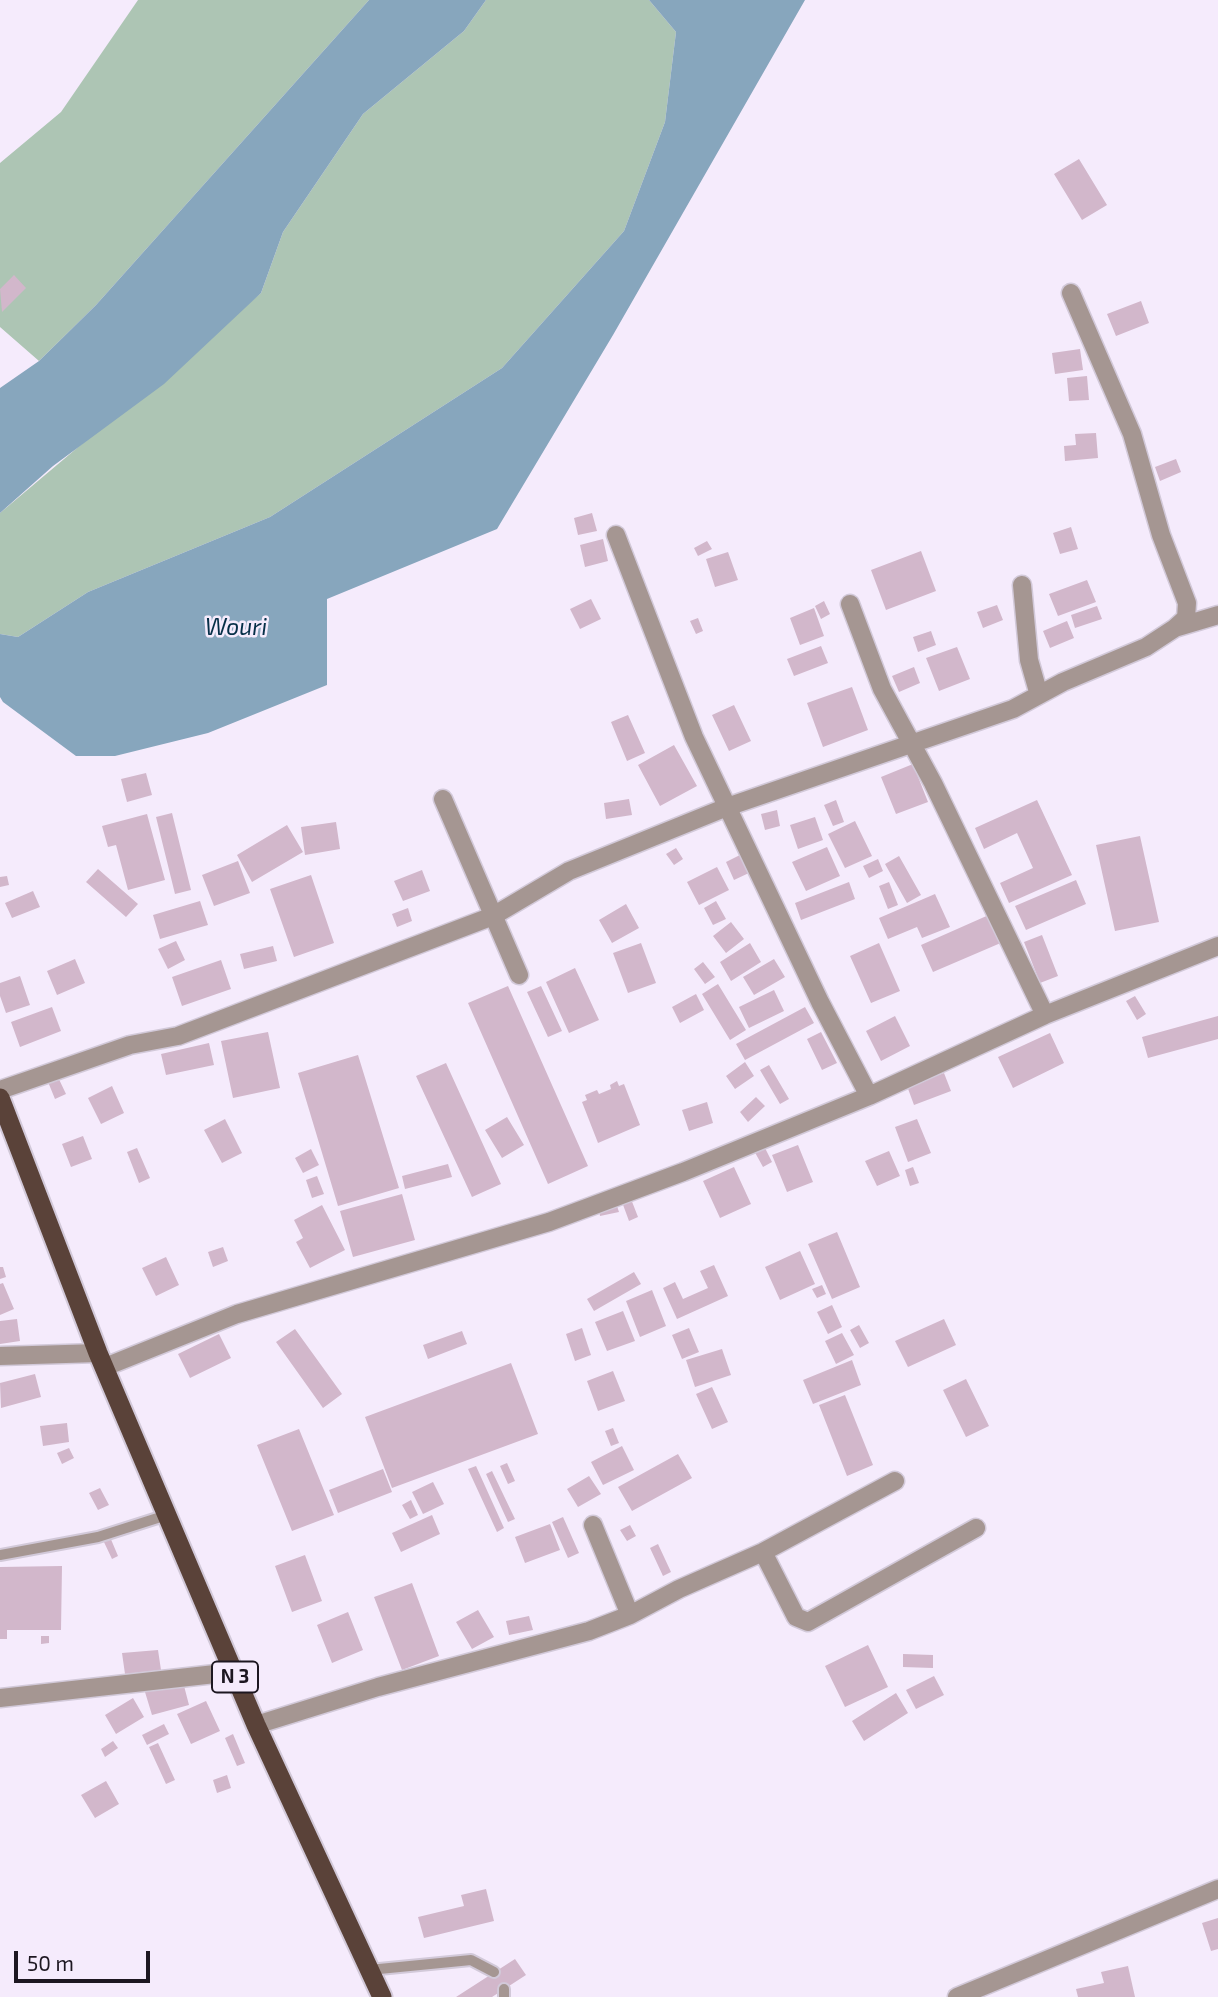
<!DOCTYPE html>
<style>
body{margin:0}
#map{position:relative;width:1218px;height:1997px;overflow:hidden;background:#f5ebfc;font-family:"Exo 2",sans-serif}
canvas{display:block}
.scale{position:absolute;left:14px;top:1951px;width:136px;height:32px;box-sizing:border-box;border:4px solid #1d1721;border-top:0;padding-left:9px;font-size:21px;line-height:24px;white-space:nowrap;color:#1d1721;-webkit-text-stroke:5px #f5ebfc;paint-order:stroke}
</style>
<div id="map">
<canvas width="1218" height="1997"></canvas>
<div class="scale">50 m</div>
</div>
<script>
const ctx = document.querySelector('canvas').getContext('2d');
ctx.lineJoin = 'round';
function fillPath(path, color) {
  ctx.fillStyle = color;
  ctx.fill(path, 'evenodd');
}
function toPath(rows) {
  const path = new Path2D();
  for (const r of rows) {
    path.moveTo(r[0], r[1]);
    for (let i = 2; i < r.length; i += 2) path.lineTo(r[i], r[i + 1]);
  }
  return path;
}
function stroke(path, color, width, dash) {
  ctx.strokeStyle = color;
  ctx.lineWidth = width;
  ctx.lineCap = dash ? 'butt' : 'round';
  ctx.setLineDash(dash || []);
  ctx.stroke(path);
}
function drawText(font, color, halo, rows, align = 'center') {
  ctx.font = font + ' "Exo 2",sans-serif';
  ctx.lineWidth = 5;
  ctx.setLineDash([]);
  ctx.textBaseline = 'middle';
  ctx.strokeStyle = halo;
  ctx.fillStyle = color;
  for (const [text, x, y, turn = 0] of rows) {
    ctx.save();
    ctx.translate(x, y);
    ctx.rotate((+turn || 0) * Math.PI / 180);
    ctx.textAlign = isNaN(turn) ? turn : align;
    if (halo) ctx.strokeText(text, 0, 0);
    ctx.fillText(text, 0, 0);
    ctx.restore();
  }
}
fillPath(toPath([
 [138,0,369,0,96,305,39,361,0,327,0,163,61,112],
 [486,0,649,0,676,32,665,122,624,231,502,368,270,517,88,592,18,637,0,634,0,513,261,293,283,232,363,114,464,31]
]), '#adc5b4');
fillPath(toPath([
 [369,0,486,0,464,31,363,114,283,232,261,293,164,384,53,466,0,513,0,388,39,361,96,305],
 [649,0,805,0,613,335,497,529,327,599,327,685,208,733,115,756,76,756,3,702,0,697,0,634,18,637,88,592,270,517,502,368,624,231,665,122,676,32]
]), '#87a6bd');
fillPath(toPath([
 [1079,159,1107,205,1082,220,1054,174],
 [14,275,26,288,2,312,0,289],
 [1141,301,1149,323,1116,336,1107,314],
 [1080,349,1083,370,1055,374,1052,353],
 [1087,376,1089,400,1069,401,1067,378],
 [1096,433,1098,458,1065,461,1064,446,1076,445,1075,434],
 [1176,459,1181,472,1160,481,1155,467],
 [592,513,597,531,578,535,574,518],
 [1071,527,1078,549,1060,554,1053,533],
 [603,539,608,561,585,567,580,545],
 [707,541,712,549,698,556,694,548],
 [921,551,936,591,886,610,871,570],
 [728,552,738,580,715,587,706,559],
 [1087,580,1096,602,1058,616,1049,594],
 [591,599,601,619,580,629,570,609],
 [824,601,830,614,821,619,815,606],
 [997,605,1003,620,983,628,977,612],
 [1097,606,1102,619,1075,628,1071,615],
 [814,608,824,636,800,645,790,618],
 [698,618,703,631,696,634,690,621],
 [1067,621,1074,638,1050,648,1043,631],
 [931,631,936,645,918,652,913,637],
 [821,646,828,663,794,676,787,659],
 [957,647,970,679,939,691,926,658],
 [914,667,920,683,899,692,892,676],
 [852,687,868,730,823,747,807,703],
 [734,705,751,741,729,751,712,715],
 [628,715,645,753,627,761,611,722],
 [674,745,697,786,660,806,638,765],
 [913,764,928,802,896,814,881,777],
 [146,773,152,795,127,802,121,779],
 [629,799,632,815,606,819,604,803],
 [836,800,844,822,833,826,824,805],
 [1037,800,1072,875,1009,903,1000,883,1033,868,1017,833,984,849,975,828],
 [777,810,780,826,765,830,761,814],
 [172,813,191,890,175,894,156,817],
 [147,814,165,880,128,890,116,845,108,847,102,826],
 [815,817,823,840,798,849,790,825],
 [855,821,872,856,845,868,828,834],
 [336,822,340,849,305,855,301,827],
 [287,825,303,852,252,882,237,855],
 [1140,836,1159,922,1115,931,1096,845],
 [827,847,840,876,806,891,792,862],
 [676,848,683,859,674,865,666,854],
 [742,854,751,872,734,880,726,862],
 [899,856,921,895,907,903,885,864],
 [878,859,883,871,869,878,863,866],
 [238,861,250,893,214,906,202,875],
 [717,867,729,890,699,905,687,882],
 [98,869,138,904,126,917,86,882],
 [422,870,430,891,403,901,394,881],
 [311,875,334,943,294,957,270,889],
 [7,876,9,885,0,887,0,877],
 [1076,880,1086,904,1026,930,1015,906],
 [849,882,855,899,801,920,795,903],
 [889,882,898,905,888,909,879,886],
 [33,891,40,907,12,918,5,903],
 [935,894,950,927,922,938,917,927,888,939,879,918],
 [200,901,208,925,160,939,153,915],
 [716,901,726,919,713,925,704,908],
 [626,904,639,928,612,943,599,920],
 [408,908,412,921,397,927,392,914],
 [991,914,1003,942,933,972,921,945],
 [731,922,744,939,726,953,713,936],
 [1042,935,1058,976,1040,983,1024,942],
 [176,941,185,960,168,969,158,949],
 [641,943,656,983,628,993,613,953],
 [750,943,761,962,731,981,720,962],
 [879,943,900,991,871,1003,850,956],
 [273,946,277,961,244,969,240,954],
 [75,959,85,983,57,995,47,971],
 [774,959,785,977,754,995,743,977],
 [221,960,231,989,182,1006,172,977],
 [703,962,715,977,705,984,694,969],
 [575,968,599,1020,569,1033,546,982],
 [20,976,30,1005,6,1013,0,996,0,983],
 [718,984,746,1030,730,1040,702,994],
 [508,986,588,1166,548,1184,468,1003],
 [541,986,562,1031,548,1037,527,992],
 [774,990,784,1011,749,1028,739,1007],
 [696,994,704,1010,680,1023,672,1007],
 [1135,996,1146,1014,1137,1020,1126,1001],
 [52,1007,61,1031,20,1047,11,1022],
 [805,1007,814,1023,745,1060,736,1044],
 [895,1016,910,1046,881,1061,866,1031],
 [1218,1016,1218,1039,1148,1058,1142,1037],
 [268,1032,280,1088,233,1098,221,1041],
 [821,1032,837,1063,822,1070,807,1039],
 [1050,1033,1064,1063,1013,1088,998,1057],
 [209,1043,214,1065,166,1075,161,1054],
 [358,1055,399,1188,338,1206,298,1073],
 [745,1062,754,1076,735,1089,726,1076],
 [446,1063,501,1184,472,1197,416,1076],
 [769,1065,789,1099,780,1104,760,1070],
 [56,1073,66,1094,55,1099,46,1077],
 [944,1073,951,1091,914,1105,907,1086],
 [617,1081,619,1086,624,1084,640,1125,598,1143,582,1102,587,1100,585,1095,597,1090,599,1094,611,1089,610,1085],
 [112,1086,124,1113,101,1124,88,1098],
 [756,1097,765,1106,748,1122,740,1112],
 [707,1102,713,1123,689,1131,682,1110],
 [507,1117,524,1145,502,1158,485,1130],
 [225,1119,242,1153,222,1163,204,1130],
 [917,1119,931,1153,908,1162,895,1127],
 [83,1136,92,1159,71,1167,62,1144],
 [762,1142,772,1162,763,1167,752,1147],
 [798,1145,813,1182,787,1192,772,1155],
 [137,1148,150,1178,139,1183,127,1152],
 [311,1149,319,1165,303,1173,295,1158],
 [889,1151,900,1176,877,1186,865,1161],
 [448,1164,452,1177,405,1189,402,1176],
 [734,1167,751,1204,720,1218,703,1181],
 [913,1167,919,1183,910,1186,905,1170],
 [317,1176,324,1194,312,1198,306,1180],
 [402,1194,415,1240,353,1257,340,1211],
 [631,1199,638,1217,629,1221,622,1202],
 [322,1205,345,1250,310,1268,296,1242,303,1238,294,1220],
 [617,1206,619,1212,600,1216,599,1210],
 [837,1232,860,1287,832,1299,808,1244],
 [223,1247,228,1261,213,1267,208,1252],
 [800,1251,815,1284,780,1300,765,1267],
 [166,1257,179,1285,156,1296,142,1268],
 [714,1265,728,1296,677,1319,663,1288,675,1282,683,1299,708,1288,700,1271],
 [0,1267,3,1267,6,1277,0,1279],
 [634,1272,641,1284,594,1311,587,1299],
 [3,1283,14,1309,0,1315,0,1284],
 [822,1285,826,1294,817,1298,812,1289],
 [652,1290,666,1326,640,1337,626,1301],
 [832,1305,842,1327,828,1334,817,1312],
 [623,1311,635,1341,607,1351,595,1322],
 [17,1319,20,1341,0,1344,0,1321],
 [944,1319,956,1345,908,1367,895,1341],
 [859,1325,869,1343,860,1348,850,1330],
 [582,1328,591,1355,575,1361,566,1334],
 [689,1328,699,1352,682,1359,672,1335],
 [295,1329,342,1394,323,1408,276,1342],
 [462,1331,467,1344,428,1359,423,1345],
 [842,1333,854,1355,836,1364,825,1341],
 [219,1334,231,1358,190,1378,178,1354],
 [722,1349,731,1375,695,1387,686,1360],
 [852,1360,861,1385,813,1404,803,1380],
 [511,1363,538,1434,392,1488,365,1417],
 [613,1371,625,1401,598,1411,587,1381],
 [35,1374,41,1397,1,1408,0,1383],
 [966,1379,989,1426,966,1437,943,1390],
 [712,1387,728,1422,712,1429,696,1394],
 [845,1395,873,1465,847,1476,819,1405],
 [67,1423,69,1442,43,1446,40,1426],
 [613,1428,619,1443,611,1446,605,1431],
 [299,1429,334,1515,292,1531,257,1445],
 [622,1446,634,1470,603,1485,591,1462],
 [69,1448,74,1458,62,1464,57,1453],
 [678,1454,692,1478,632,1511,618,1487],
 [507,1463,515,1481,508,1484,500,1466],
 [476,1466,504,1528,497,1532,468,1469],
 [383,1469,392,1492,338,1513,329,1490],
 [492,1471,515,1519,508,1522,486,1474],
 [589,1476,601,1494,578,1507,567,1489],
 [433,1482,444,1504,423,1514,412,1492],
 [100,1488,109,1505,98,1510,89,1493],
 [411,1500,418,1515,410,1519,402,1505],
 [432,1515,440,1534,401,1552,392,1533],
 [563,1517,579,1553,568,1558,552,1522],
 [550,1524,560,1550,525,1563,515,1537],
 [630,1525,636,1536,627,1541,620,1530],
 [110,1537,118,1556,112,1559,103,1540],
 [658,1544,671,1572,663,1576,650,1548],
 [305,1555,322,1601,292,1612,275,1566],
 [62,1566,61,1630,7,1630,7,1639,0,1639,0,1567],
 [412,1583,439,1656,402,1670,374,1597],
 [478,1610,494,1637,472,1649,456,1622],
 [348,1612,363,1650,332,1663,317,1625],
 [529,1616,533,1630,509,1635,506,1621],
 [41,1636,49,1636,49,1643,41,1644],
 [868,1645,888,1687,845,1707,825,1666],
 [158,1650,161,1670,125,1674,122,1653],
 [903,1654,933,1655,933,1668,903,1667],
 [934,1676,944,1695,916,1709,906,1690],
 [183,1682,189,1705,152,1715,145,1692],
 [896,1693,908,1713,864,1741,852,1721],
 [133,1698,144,1717,116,1734,105,1715],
 [206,1701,220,1731,191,1744,177,1714],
 [164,1724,169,1734,147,1745,142,1735],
 [233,1734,245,1763,237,1766,225,1738],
 [113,1741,118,1748,105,1757,101,1749],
 [158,1743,175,1780,166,1784,149,1747],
 [227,1775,231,1788,217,1793,213,1780],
 [106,1781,119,1804,95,1818,81,1795],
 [486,1889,494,1921,424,1938,418,1917,464,1906,461,1895],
 [1218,1918,1218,1949,1211,1951,1202,1923],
 [515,1959,526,1975,492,1997,456,1997],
 [1128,1966,1135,1997,1078,1997,1076,1989,1104,1983,1101,1972]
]), '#d2b7cb');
const service = toPath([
 [0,1555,98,1537,167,1515],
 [369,1970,471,1960,494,1972],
 [504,1997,504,1989]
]);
const minor = toPath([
 [616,535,694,737,820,1002,869,1096],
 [1022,585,1029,660,1039,695],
 [850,604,882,689,933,783,1045,1015],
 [1175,628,1218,615],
 [443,799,519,975],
 [0,1090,130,1045,178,1036,493,916,569,871,727,807,1013,709,1063,682,1146,647,1175,628,1186,618,1187,603,1161,535,1132,434,1071,293],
 [0,1356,98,1353],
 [105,1367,237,1314,549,1222,683,1172,869,1096,1045,1015,1218,946],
 [593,1525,630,1615],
 [763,1552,796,1617,808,1622,976,1528],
 [0,1698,233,1672],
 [256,1725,378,1687,589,1631,630,1615,679,1589,763,1552,895,1481],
 [957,1997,1218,1889]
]);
const trunk = toPath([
 [0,1098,98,1353,256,1725,382,1997]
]);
stroke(service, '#d2c9d9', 14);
stroke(minor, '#d2c9d9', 21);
stroke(trunk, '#d2c9d9', 23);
stroke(service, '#a59692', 10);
stroke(minor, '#a59692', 18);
stroke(trunk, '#5a4239', 19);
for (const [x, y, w] of [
 [235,1677,46]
]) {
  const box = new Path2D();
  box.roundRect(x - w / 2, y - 15.5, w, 31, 5);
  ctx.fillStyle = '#f5ebfc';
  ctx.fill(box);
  stroke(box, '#1d1721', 2);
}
drawText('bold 19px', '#1d1721', null, [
 ["N 3",235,1677]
]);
drawText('italic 23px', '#062f48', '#f5ebfc', [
 ["Wouri",236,627]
]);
</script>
